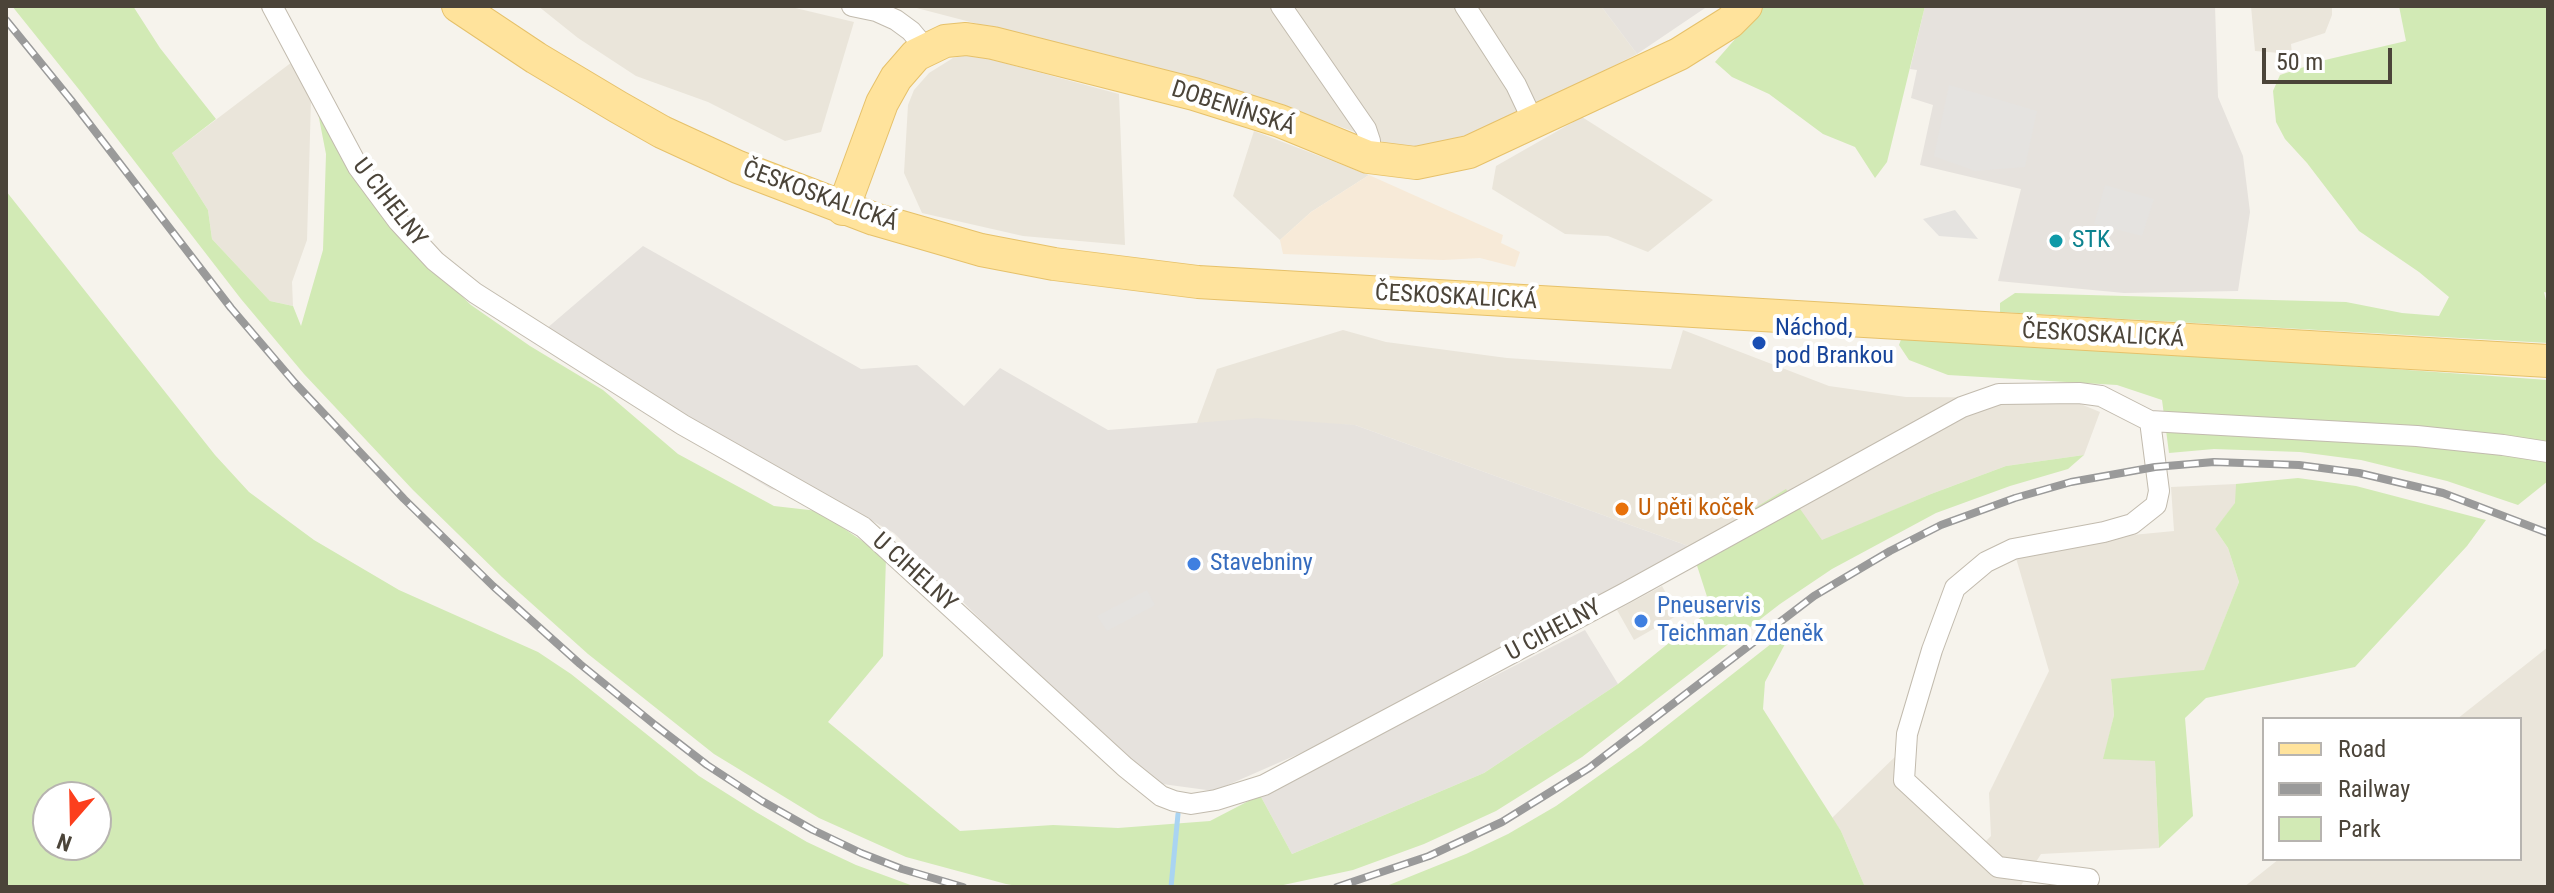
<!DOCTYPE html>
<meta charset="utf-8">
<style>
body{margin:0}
#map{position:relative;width:2554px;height:893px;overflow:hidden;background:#f6f3ec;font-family:"Roboto Condensed",sans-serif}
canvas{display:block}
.frame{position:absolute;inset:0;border:8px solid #4b4439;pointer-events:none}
.legend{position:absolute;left:2262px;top:717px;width:260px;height:144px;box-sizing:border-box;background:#fff;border:2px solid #b7b4b0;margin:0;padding:10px 14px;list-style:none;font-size:24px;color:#4b4439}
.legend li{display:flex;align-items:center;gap:16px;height:40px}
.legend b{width:40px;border:2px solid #b7b4b0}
.north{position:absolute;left:32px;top:781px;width:80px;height:80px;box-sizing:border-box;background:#fff;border:2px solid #b7b4b0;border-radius:50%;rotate:200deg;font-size:22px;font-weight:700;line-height:32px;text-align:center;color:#4b4439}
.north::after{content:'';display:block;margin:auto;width:28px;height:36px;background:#fc3f1d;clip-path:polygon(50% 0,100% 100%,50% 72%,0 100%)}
.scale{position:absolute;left:2262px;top:48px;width:130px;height:36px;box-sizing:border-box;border:4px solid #4b4439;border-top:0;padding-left:10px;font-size:24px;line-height:28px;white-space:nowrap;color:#4b4439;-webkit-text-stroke:6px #fff;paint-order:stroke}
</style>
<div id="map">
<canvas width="2554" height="893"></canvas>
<div class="frame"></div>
<ul class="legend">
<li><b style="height:10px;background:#ffe39c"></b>Road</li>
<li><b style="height:10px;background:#9a9a9a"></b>Railway</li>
<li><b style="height:22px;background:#d2eab5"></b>Park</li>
</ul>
<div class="north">N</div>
<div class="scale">50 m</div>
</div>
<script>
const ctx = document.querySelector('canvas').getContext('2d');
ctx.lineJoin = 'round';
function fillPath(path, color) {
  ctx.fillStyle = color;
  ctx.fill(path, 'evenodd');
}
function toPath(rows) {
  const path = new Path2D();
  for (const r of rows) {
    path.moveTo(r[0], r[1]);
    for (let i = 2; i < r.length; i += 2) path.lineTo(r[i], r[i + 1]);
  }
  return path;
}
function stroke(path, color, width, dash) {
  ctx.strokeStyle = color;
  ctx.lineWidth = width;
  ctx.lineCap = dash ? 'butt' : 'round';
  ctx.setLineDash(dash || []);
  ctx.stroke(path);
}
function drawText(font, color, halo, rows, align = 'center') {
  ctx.font = font + ' "Roboto Condensed",sans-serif';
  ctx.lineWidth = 8;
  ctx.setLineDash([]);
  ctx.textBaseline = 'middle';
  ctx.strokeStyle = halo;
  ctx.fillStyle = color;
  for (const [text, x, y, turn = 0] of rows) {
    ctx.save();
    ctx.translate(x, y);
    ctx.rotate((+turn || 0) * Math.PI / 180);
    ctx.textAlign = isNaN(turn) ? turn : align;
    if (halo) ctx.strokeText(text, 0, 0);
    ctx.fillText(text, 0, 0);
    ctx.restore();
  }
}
fillPath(toPath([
 [538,6,787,6,854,22,821,132,785,141,708,102,636,76,578,38],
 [909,6,1601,6,1637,54,1496,126,1426,147,1397,147,1254,96],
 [2251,6,2332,6,2332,15,2325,33,2291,44,2292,54,2255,51],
 [971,54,1119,94,1125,245,1023,236,922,213,904,173,908,105,914,90,929,73,953,58],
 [292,62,311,100,307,240,292,282,293,306,270,301,212,239,208,210,172,153],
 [1582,117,1713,200,1648,252,1608,236,1565,234,1492,189,1496,166],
 [1254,131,1369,175,1311,212,1280,240,1233,196],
 [1343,330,1386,342,1507,358,1671,369,1683,330,1829,386,1906,397,2066,398,2100,412,2084,455,2006,466,1931,494,1822,541,1691,547,1355,425,1197,423,1217,369],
 [2236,484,2236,503,2215,529,2228,548,2239,582,2204,671,2111,680,2114,715,2104,758,2155,760,2159,848,2041,854,2020,887,1865,887,1841,831,1832,818,1901,751,1896,780,1972,855,1991,836,1989,793,2049,671,2016,558,2054,548,2056,552,2122,536,2174,531,2171,487],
 [1662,586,1678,615,1634,640,1617,610],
 [2548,647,2548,887,2244,887,2279,859,2520,859,2520,719,2457,719]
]), '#eae5da');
fillPath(toPath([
 [1369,175,1503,235,1501,243,1520,252,1515,267,1480,258,1443,260,1283,254,1280,240,1311,212]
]), '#f7ead8');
fillPath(toPath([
 [1601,6,1708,6,1637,54],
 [1925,6,2215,6,2218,97,2243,156,2250,212,2238,291,2124,293,1998,281,2021,189,1920,165,1933,105,1911,98,1917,70,1910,69],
 [643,246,861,369,917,365,964,406,1000,368,1108,430,1257,418,1355,425,1691,547,1506,648,1310,749,1214,791,1155,783,992,631,894,533,849,508,771,489,696,444,546,329],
 [1585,630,1618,684,1484,773,1292,854,1260,795]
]), '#e6e2dd');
fillPath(toPath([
 [12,6,133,6,160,48,216,119,172,153,208,210,212,239,270,301,293,306,301,326,323,250,326,154,318,113,353,171,409,245,471,305,530,346,603,390,678,454,774,506,818,511,886,557,883,656,828,722,960,831,1053,825,1118,828,1210,821,1260,795,1292,854,1484,773,1618,684,1711,609,1691,547,1786,489,1822,540,1931,494,2006,466,2084,455,2068,469,2010,486,1936,513,1832,569,1780,604,1582,757,1496,811,1424,844,1353,870,1274,887,1023,887,1006,884,906,857,819,818,714,754,588,654,502,577,413,490,304,374,241,299,81,92],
 [1764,6,1925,6,1887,162,1875,178,1855,147,1823,134,1769,94,1732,77,1715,62],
 [2399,6,2548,6,2548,293,2544,292,2548,309,2548,343,2000,312,2000,303,2015,293,2346,302,2402,313,2439,316,2449,297,2419,272,2359,231,2307,163,2285,139,2276,122,2273,91,2280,75,2325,60,2406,41],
 [6,191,215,455,249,492,314,540,399,590,538,652,571,674,699,776,756,812,807,842,856,865,916,887,6,887],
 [48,797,96,797,96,845,48,845],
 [1903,334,2548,380,2548,481,2518,505,2447,481,2361,460,2300,452,2214,449,2169,453,2162,400,2117,385,1948,375,1909,360,1899,345],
 [2298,478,2356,486,2486,520,2467,546,2355,667,2206,698,2185,718,2193,816,2159,848,2155,761,2103,759,2114,715,2111,679,2204,670,2239,582,2228,548,2215,529,2235,503,2236,484],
 [1795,625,1765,682,1763,709,1841,831,1865,887,1384,887,1466,854,1508,834,1556,806,1641,746]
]), '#d2eab5');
fillPath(toPath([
 [1949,85,2037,111,2025,167,1975,171,1934,156],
 [2105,185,2154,199,2142,236,2094,224],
 [1955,210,1978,239,1939,236,1923,219],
 [1147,590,1155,605,1107,631,1097,616]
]), '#e5e3e0');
stroke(toPath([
 [1171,887,1178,814]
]), '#a9d4f2', 5);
const minor = toPath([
 [272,6,358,167,398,221,435,261,475,293,683,425,863,527,1125,767,1161,796,1174,801,1191,804,1216,800,1264,785,1625,593,1962,407,1999,394,2079,393,2101,396,2150,421,2417,436,2503,445,2548,452],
 [852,6,876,11,896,20,911,31,926,49],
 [1281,6,1366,129,1370,141,1368,157],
 [1465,6,1516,85,1534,123],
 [2089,879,1998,867,1904,780,1907,734,1932,650,1955,588,1986,562,2013,549,2104,532,2132,524,2156,505,2159,491,2150,421]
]);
const primary = toPath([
 [458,6,536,58,618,107,662,132,738,167,874,219,981,250,1054,264,1198,282,2548,361],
 [843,209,882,103,896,78,916,55,945,41,966,39,993,43,1194,94,1280,121,1368,157,1416,163,1469,152,1679,54,1730,22,1746,6]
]);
stroke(minor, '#c2bbae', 22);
stroke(primary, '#e6c16a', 34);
stroke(minor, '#fff', 20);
stroke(primary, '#ffe39c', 32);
const rail = toPath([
 [6,20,71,100,231,308,295,383,404,499,493,586,580,664,655,725,707,765,762,801,813,830,861,853,902,869,963,887],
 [1337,887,1429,856,1502,822,1589,768,1814,596,1890,551,1941,525,2015,498,2071,482,2155,467,2214,462,2299,465,2359,473,2443,493,2548,533]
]);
stroke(rail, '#9a9a9a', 8);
stroke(rail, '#fff', 5, [15]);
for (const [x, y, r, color] of [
 [2056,241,8,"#0f9aa8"],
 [1759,343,8,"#1a4fb4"],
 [1622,509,8,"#e8710a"],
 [1194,564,8,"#3f7fe0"],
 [1641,621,8,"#3f7fe0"]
]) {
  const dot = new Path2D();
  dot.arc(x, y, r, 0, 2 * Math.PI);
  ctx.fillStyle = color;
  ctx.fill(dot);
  stroke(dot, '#fff', 3);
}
drawText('24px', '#4b4439', '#fff', [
 ["DOBENÍNSKÁ",1233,109,18],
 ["ČESKOSKALICKÁ",820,197,20],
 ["U CIHELNY",389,203,52],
 ["ČESKOSKALICKÁ",1456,298,3],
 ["ČESKOSKALICKÁ",2103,336,3],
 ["U CIHELNY",914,573,42],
 ["U CIHELNY",1554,631,-28]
]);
drawText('24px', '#0d838f', '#fff', [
 ["STK",2072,241]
], 'left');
drawText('24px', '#164399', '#fff', [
 ["Náchod,",1775,329],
 ["pod Brankou",1775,357]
], 'left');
drawText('24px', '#c56008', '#fff', [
 ["U pěti koček",1638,509]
], 'left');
drawText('24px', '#366cbe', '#fff', [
 ["Stavebniny",1210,564],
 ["Pneuservis",1657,607],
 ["Teichman Zdeněk",1657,635]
], 'left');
</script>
